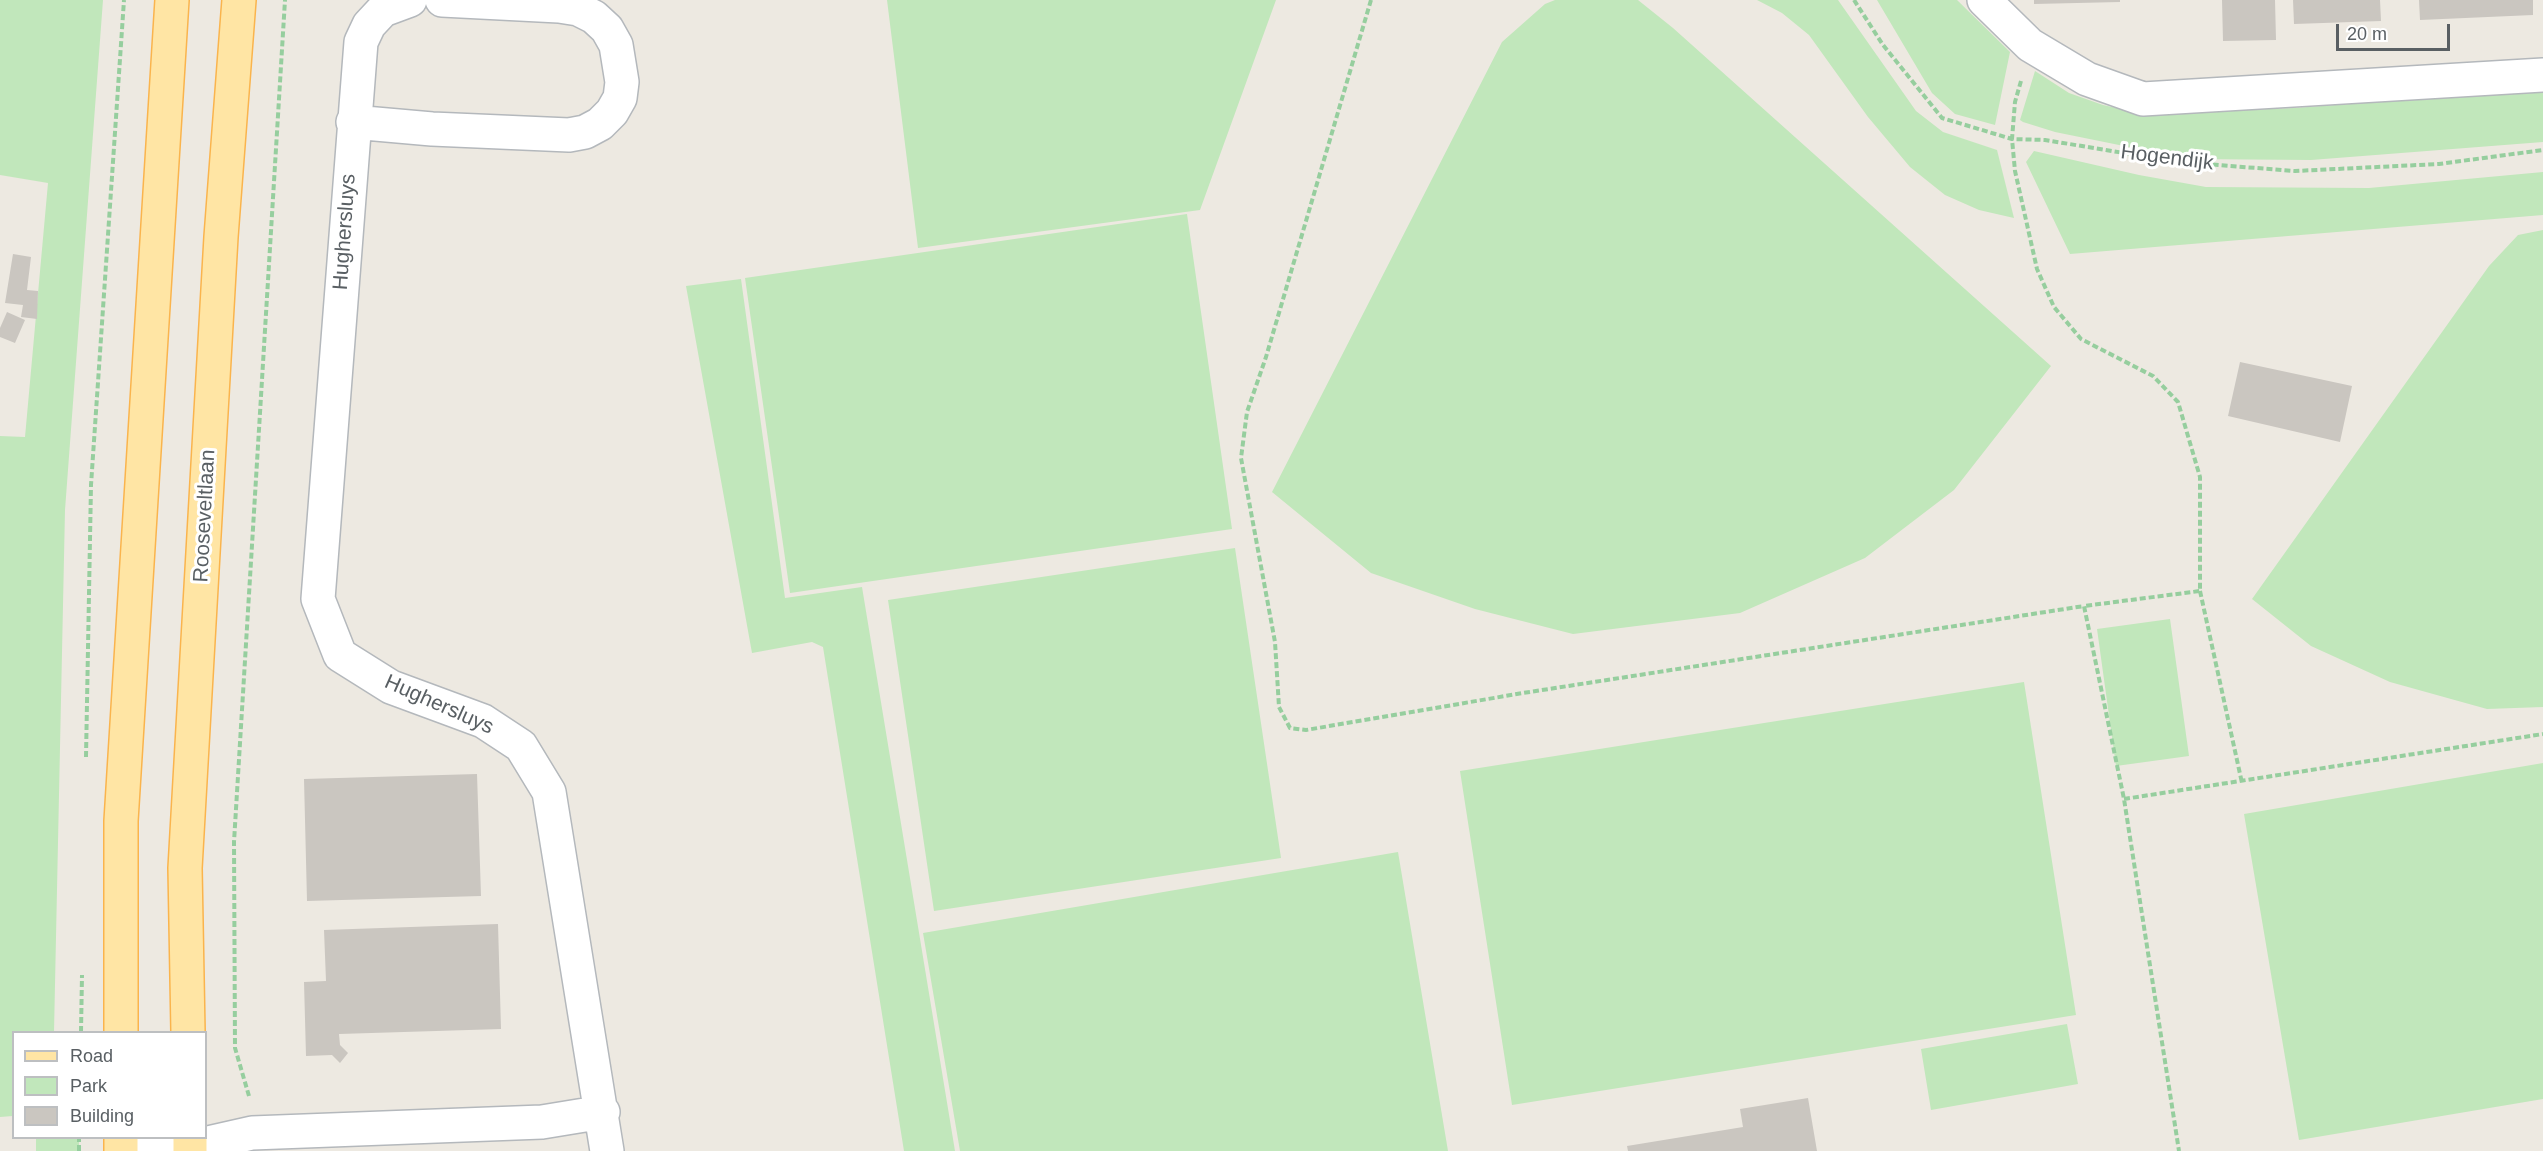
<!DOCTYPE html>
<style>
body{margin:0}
#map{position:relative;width:2543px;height:1151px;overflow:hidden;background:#ede9e1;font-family:Arial,sans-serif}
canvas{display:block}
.legend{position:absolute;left:12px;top:1031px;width:195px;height:108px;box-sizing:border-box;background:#fff;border:2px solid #bdbfc1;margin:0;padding:8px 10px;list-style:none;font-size:18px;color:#595f63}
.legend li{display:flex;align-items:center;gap:12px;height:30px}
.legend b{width:30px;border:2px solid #bdbfc1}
.scale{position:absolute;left:2336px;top:24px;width:114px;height:27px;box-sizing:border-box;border:3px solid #595f63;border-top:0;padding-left:8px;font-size:18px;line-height:21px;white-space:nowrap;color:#595f63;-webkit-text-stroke:4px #fff;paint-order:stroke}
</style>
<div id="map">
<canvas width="2543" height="1151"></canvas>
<ul class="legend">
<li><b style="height:8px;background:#ffe5a4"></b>Road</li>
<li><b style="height:16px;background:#c1e7bb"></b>Park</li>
<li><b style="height:16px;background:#cac6c0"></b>Building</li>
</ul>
<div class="scale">20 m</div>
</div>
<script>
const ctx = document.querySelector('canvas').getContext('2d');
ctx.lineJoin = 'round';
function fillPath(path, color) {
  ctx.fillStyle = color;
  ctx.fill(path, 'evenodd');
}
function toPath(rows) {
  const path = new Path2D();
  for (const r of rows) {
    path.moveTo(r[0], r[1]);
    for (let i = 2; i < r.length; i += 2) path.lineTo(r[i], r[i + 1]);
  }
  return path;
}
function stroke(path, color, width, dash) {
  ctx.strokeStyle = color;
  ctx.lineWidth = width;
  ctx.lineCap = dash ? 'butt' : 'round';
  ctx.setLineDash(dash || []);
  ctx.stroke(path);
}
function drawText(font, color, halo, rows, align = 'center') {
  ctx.font = font + ' Arial,sans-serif';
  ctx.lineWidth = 6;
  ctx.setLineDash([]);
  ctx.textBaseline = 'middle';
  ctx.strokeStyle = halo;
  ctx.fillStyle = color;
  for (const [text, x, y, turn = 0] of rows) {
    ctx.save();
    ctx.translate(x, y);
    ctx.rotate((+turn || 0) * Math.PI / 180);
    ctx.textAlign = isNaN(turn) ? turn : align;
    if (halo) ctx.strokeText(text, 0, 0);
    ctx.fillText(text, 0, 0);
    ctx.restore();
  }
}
fillPath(toPath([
 [0,0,103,0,65,510,54,1032,14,1032,13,1116,0,1117,0,436,25,437,48,183,0,175],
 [887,0,1276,0,1200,210,918,248],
 [1555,0,1638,0,1673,28,2051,366,1954,490,1865,558,1740,613,1573,634,1475,609,1371,573,1272,492,1502,42,1545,4],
 [1757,0,1838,0,1916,111,1943,132,1997,150,2014,218,1979,210,1945,195,1910,167,1868,117,1809,35,1782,13],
 [1877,0,1957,0,2010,52,1995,125,1955,114,1932,93],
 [2035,71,2069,93,2103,105,2144,114,2294,108,2543,90,2543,142,2311,160,2188,159,2055,132,2023,122,2020,120],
 [2034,151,2139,175,2206,187,2369,188,2543,172,2543,215,2070,254,2026,162],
 [1187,214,1232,529,790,593,745,278],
 [2543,230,2543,707,2487,709,2390,682,2311,646,2252,599,2489,266,2518,235],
 [741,279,785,598,862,587,955,1151,904,1151,823,647,812,642,752,653,686,286],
 [1235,548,1281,858,934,911,888,600],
 [2170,619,2189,756,2116,766,2097,629],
 [2024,682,2076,1015,1512,1105,1460,771],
 [2543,763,2543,1099,2299,1140,2244,814],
 [1398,852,1448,1151,960,1151,923,933],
 [2067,1024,2078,1084,1931,1110,1921,1049],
 [36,1138,79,1138,79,1151,36,1151]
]), '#c1e7bb');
fillPath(toPath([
 [2034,0,2120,0,2120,2,2034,4],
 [2222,0,2275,0,2276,40,2223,41],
 [2293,0,2380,0,2381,21,2294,24],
 [2419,0,2533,0,2533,15,2420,20],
 [13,254,31,257,27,290,38,291,37,319,21,317,23,305,5,303],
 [7,312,25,320,15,343,0,337,0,328],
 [2240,362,2352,386,2340,442,2228,416],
 [477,774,481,896,307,901,304,779],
 [498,924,501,1029,339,1034,340,1045,348,1053,340,1063,332,1055,306,1056,304,982,326,981,324,930],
 [1808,1098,1817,1151,1628,1151,1627,1146,1743,1127,1740,1109]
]), '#cac6c0');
const minor = toPath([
 [410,0,383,10,369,25,361,42,318,599,340,655,391,687,483,721,521,746,549,792,607,1151],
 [1984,0,2030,45,2087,79,2143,99,2543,75],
 [353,122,432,129,569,135,585,132,600,124,612,112,620,98,622,82,616,45,607,29,594,17,578,9,559,6,442,0],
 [126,1151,190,1147,252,1133,542,1122,603,1112]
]);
const major = toPath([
 [121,1032,121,821,172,0],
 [188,1032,185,868,221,237,239,0],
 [190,1138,190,1151],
 [121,1151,121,1138]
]);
stroke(minor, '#b4b8bc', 36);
stroke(major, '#fab44d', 36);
stroke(toPath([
 [1371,0,1266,357,1247,412,1241,458,1275,642,1279,707,1290,728,1306,730,1523,693,2084,606,2124,799,2179,1151],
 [1854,0,1883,45,1942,118,2012,139,2045,140,2179,162,2295,171,2439,164,2543,150],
 [2021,81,2015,102,2012,139,2015,171,2037,269,2054,307,2081,339,2153,376,2178,402,2200,477,2200,591,2084,606],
 [2200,591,2242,783],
 [86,757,91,485,124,0],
 [2124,799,2543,734],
 [81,1032,82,975],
 [249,1096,235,1048,234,842,285,0],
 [79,1151,79,1138]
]), '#96ce9e', 4, [6, 3]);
stroke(minor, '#fff', 33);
stroke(major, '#ffe5a4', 33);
drawText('21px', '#595f63', '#fff', [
 ["Hogendijk",2167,158,7],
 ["Hughersluys",345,232,-86],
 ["Rooseveltlaan",205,516,-87],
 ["Hughersluys",439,705,24]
]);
</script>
